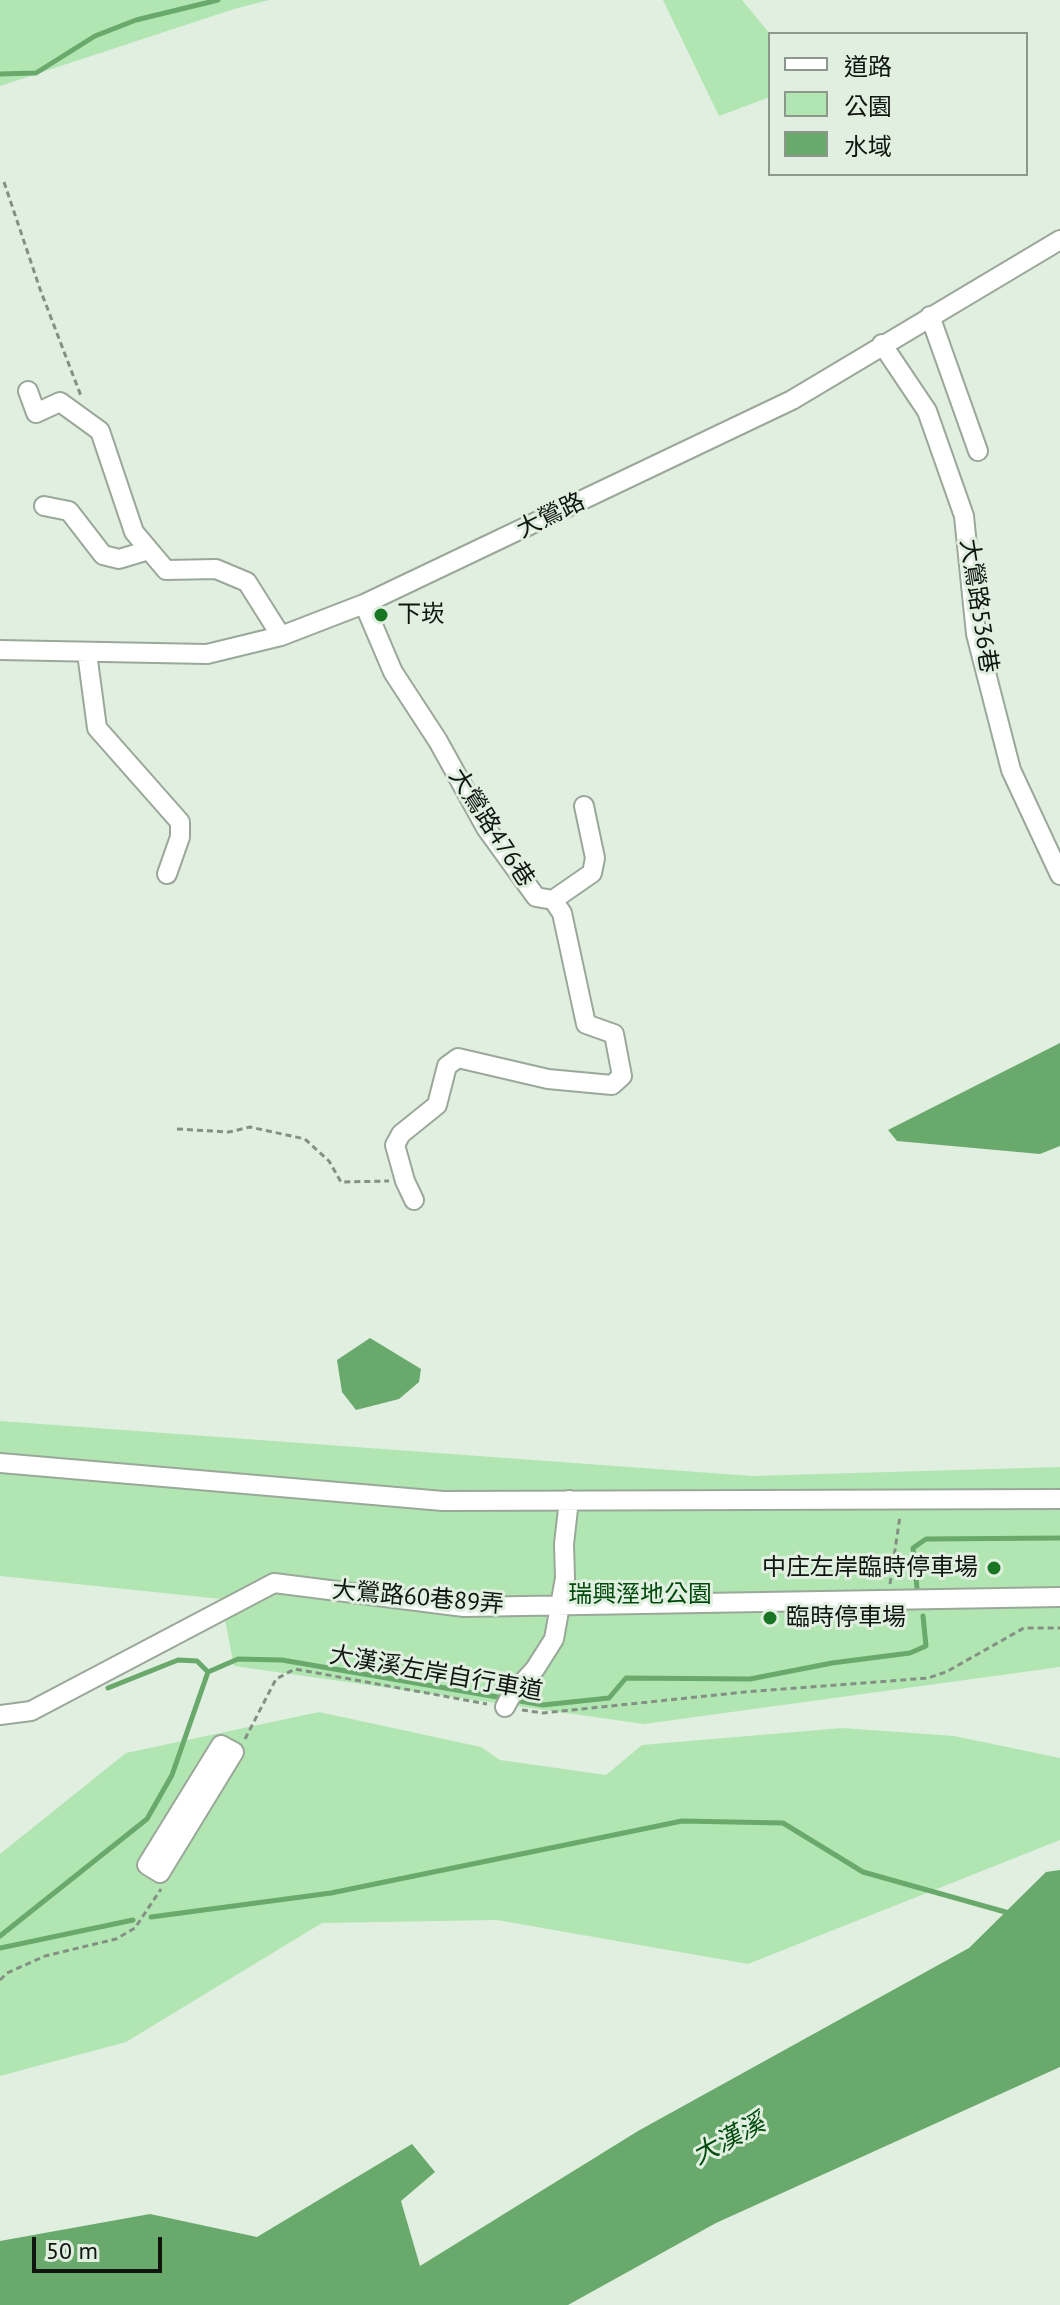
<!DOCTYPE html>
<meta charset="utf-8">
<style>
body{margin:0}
#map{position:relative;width:1060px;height:2305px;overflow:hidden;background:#e0efe0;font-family:"PT Sans","Noto Sans TC",sans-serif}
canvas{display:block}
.legend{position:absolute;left:768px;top:32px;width:260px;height:144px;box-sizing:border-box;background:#e0efe0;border:2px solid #8d988d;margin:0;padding:10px 14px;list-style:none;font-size:24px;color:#101510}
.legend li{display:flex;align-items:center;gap:16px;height:40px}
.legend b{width:40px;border:2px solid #8d988d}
.scale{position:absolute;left:32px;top:2237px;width:130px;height:36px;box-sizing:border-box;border:4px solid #101510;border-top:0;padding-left:10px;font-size:24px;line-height:28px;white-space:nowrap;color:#101510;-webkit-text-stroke:6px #e0efe0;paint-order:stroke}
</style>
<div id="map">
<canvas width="1060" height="2305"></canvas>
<ul class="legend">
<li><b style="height:10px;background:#fff"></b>道路</li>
<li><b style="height:22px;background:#b1e6b2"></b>公園</li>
<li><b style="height:22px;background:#69a96b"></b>水域</li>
</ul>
<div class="scale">50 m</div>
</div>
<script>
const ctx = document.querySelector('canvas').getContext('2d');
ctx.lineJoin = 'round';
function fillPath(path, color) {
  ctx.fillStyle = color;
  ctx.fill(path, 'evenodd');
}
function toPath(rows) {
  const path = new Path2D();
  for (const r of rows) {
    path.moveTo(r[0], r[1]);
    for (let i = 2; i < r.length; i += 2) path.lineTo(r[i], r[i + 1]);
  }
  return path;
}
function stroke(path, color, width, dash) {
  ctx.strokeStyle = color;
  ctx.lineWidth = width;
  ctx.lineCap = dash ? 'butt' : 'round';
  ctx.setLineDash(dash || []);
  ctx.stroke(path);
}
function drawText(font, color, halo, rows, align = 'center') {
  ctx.font = font + ' "PT Sans","Noto Sans TC",sans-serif';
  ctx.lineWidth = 6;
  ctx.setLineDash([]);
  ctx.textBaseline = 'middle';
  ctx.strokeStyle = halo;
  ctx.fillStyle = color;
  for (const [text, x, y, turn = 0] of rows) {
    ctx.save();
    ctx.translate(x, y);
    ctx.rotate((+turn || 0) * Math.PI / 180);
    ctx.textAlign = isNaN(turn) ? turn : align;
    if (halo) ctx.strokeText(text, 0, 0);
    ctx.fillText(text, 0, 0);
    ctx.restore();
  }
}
fillPath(toPath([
 [0,0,269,0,234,9,0,86],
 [663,0,742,0,770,34,770,97,719,116],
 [0,1421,752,1476,1060,1467,1060,1667,644,1724,234,1666,221,1599,0,1576],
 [319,1712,481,1747,500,1760,606,1775,642,1745,842,1728,954,1736,1060,1758,1060,1840,748,1964,497,1920,322,1923,126,2042,0,2076,0,1854,126,1753]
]), '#b1e6b2');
fillPath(toPath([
 [1060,1043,1060,1146,1040,1154,897,1141,888,1130],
 [370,1338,421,1369,419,1382,399,1399,356,1410,342,1392,337,1360],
 [1060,1870,1060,2067,716,2223,568,2305,0,2305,0,2241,150,2214,257,2237,412,2144,435,2172,401,2201,420,2266,638,2131,969,1948,1046,1872]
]), '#69a96b');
stroke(toPath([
 [0,74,36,73,95,36,136,20,218,0],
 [917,1588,913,1548,926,1539,1060,1538],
 [108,1688,178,1660,197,1661,208,1672],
 [514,1700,543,1705,609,1698,626,1678,750,1679,832,1663,910,1653,926,1646,923,1616],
 [151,1917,331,1893,682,1821,783,1823,863,1872,1009,1913],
 [0,1936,147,1819,172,1775,208,1672,238,1659,282,1660,503,1698],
 [0,1948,133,1920]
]), '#69a96b', 5);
const minor = toPath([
 [930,316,978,451],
 [882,344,927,411,964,516,976,634,1011,770,1060,875],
 [28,391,36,413,60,402,100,431,134,532,166,570,216,569,247,582,281,636],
 [44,506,69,511,103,555,119,559,149,550],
 [364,604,393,672,438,741,486,828,536,897,553,900,562,913,586,1024,614,1034,622,1076,612,1085,548,1079,458,1058,447,1066,437,1105,401,1134,395,1145,405,1181,414,1200],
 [0,650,207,654,281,636,364,604,792,400,1060,240],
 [87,653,97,728,180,822,180,837,167,874],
 [553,900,592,873,595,858,584,806],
 [0,1463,443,1501,1060,1499],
 [505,1707,512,1694,535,1669,554,1639,565,1578,564,1544,569,1500],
 [0,1715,31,1711,274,1583,464,1607,1060,1597],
 [221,1745,234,1752,160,1873,147,1865,221,1745]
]);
stroke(minor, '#9aa899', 22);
stroke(toPath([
 [4,182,40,289,81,396],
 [177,1129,229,1132,250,1127,305,1139,329,1161,341,1182,389,1181],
 [890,1584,900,1516],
 [522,1710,543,1713,745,1692,928,1678,946,1672,1024,1628,1060,1628],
 [245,1739,276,1679,295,1669,487,1704],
 [0,1980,7,1973,45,1956,116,1939,135,1928,161,1889]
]), '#859085', 3, [6, 4]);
stroke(minor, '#fff', 18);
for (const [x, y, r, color] of [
 [381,615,8,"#177524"],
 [994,1568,8,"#177524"],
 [770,1618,8,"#177524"]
]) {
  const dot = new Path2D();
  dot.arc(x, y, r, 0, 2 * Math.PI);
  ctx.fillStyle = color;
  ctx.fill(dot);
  stroke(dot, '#e0efe0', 3);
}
drawText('24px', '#101510', '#e0efe0', [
 ["大鶯路",551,516,-26],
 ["大鶯路536巷",978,606,81],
 ["大鶯路476巷",491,828,57],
 ["大鶯路60巷89弄",418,1598,5],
 ["大漢溪左岸自行車道",436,1674,10]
]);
drawText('24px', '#101510', '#e0efe0', [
 ["下崁",397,615],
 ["中庄左岸臨時停車場",978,1568,"right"],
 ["臨時停車場",786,1618]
], 'left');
drawText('24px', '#004a0c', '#e0efe0', [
 ["瑞興溼地公園",640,1595]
]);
drawText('italic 26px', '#004b0e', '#e0efe0', [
 ["大漢溪",729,2140,-28]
]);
</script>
